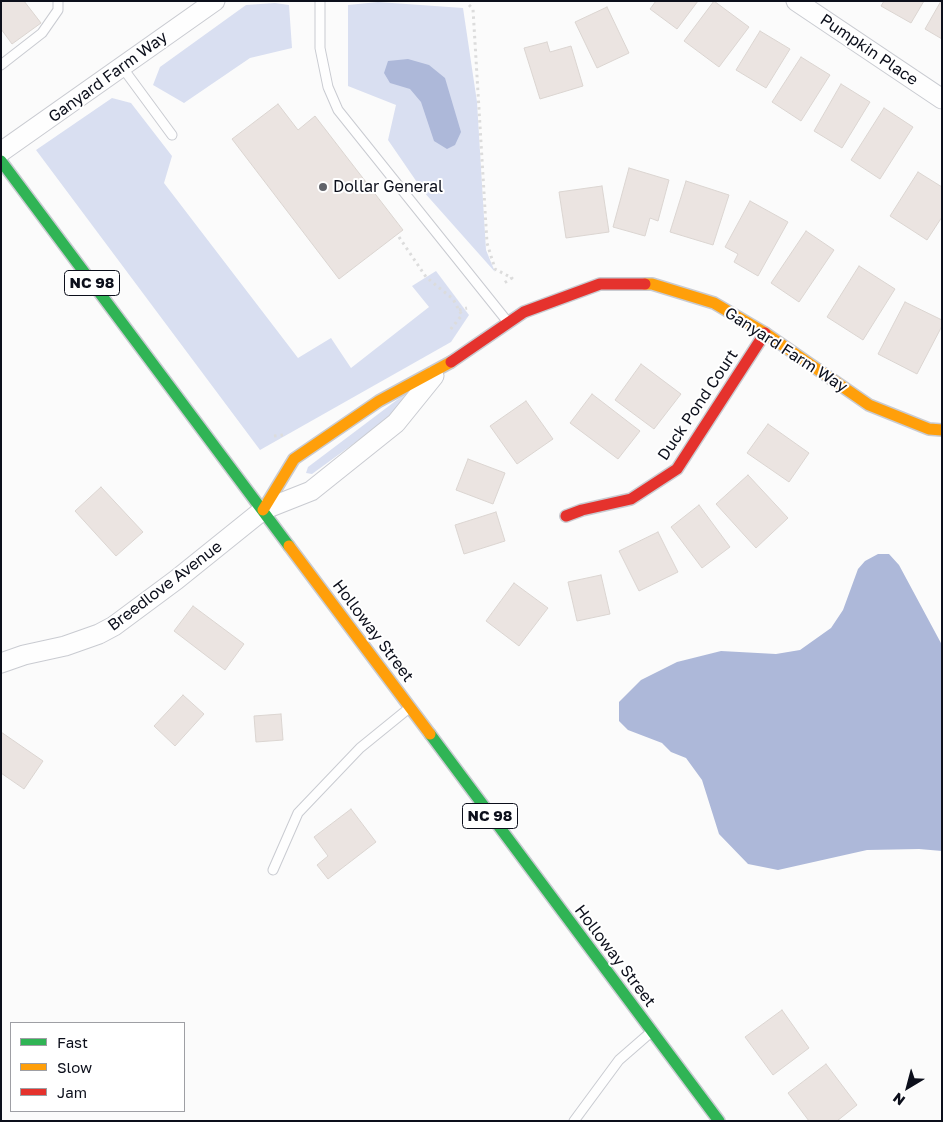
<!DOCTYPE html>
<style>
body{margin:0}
#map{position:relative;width:943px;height:1122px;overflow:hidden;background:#fbfbfb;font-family:"Golos Text",sans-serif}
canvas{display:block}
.frame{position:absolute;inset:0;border:2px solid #0c0f1b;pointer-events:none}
.legend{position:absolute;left:10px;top:1022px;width:175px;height:90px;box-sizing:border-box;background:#fff;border:1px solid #9e9fa4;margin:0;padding:6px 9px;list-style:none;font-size:15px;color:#0c0f1b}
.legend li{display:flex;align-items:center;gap:10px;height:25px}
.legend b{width:25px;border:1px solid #9e9fa4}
.north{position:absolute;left:883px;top:1062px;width:50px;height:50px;-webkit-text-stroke:4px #fff;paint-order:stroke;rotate:217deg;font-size:14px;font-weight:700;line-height:20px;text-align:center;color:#0c0f1b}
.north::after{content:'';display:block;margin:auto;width:18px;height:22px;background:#0c0f1b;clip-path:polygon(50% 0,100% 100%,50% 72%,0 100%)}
</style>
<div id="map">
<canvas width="943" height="1122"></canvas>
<div class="frame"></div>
<ul class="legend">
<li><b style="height:6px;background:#30b455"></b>Fast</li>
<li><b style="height:6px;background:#ff9f0a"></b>Slow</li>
<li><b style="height:6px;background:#e5322d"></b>Jam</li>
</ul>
<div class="north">N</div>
</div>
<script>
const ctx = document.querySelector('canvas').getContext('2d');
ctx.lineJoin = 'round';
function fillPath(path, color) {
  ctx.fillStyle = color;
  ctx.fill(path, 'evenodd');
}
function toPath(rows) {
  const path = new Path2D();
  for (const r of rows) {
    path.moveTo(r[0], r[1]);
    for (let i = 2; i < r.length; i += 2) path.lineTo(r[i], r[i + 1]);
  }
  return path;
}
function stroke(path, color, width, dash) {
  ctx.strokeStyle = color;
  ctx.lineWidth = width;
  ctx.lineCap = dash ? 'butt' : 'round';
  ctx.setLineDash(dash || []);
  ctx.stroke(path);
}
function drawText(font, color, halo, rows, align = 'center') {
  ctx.font = font + ' "Golos Text",sans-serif';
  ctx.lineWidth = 4;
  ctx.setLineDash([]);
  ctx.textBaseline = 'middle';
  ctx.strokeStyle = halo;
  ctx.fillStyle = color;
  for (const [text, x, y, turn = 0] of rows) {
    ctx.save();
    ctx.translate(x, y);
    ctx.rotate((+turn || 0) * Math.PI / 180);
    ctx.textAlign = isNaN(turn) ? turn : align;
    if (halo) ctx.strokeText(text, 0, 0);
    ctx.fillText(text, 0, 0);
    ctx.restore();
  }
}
fillPath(toPath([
 [378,2,463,8,477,102,486,250,495,272,423,191,388,140,396,105,348,86,348,5],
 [275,3,289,5,292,48,250,58,184,103,153,85,160,67,246,5],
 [112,98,131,103,172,156,164,183,298,358,331,338,351,368,429,307,412,286,436,271,469,315,451,342,260,450,36,150],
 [422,381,393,415,312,474,306,473,308,467]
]), '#d9dff1');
fillPath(toPath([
 [408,59,429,65,445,78,461,132,455,145,447,149,434,141,421,102,410,89,390,83,384,73,388,61],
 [878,554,889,554,899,565,942,645,942,851,919,849,867,850,778,870,748,864,719,834,702,780,686,758,671,752,662,743,628,730,619,721,619,702,641,680,677,662,721,651,776,654,800,650,831,628,843,610,858,569,865,561]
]), '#adb8d9');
const building = toPath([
 [1,1,24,1,41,23,12,44,1,29,1,1],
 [656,1,698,1,677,29,650,9,656,1],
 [714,1,749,27,719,67,684,41,714,1],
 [884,1,924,1,911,23,881,6,884,1],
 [941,1,942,1,942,39,925,29,941,1],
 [607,7,629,53,597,68,575,22,607,7],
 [760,31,790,49,766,88,736,70,760,31],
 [547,42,550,52,571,46,583,86,540,99,524,48,547,42],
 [801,57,830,75,801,121,772,102,801,57],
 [841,84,870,102,842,148,814,131,841,84],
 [278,104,298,130,315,116,403,230,339,279,232,139,278,104],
 [884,108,913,127,880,179,851,160,884,108],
 [629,168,669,180,658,221,650,218,645,236,613,227,629,168],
 [918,172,942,187,942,217,927,240,890,216,918,172],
 [686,181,729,195,713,245,670,232,686,181],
 [602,186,609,232,566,238,559,192,602,186],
 [750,201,788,222,758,276,734,262,738,254,725,247,750,201],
 [806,231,834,250,799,302,771,283,806,231],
 [859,266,895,289,863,340,827,317,859,266],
 [905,302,942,320,942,326,917,374,878,354,905,302],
 [641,364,681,394,654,429,615,400,641,364],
 [592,394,640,431,618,459,570,423,592,394],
 [526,401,553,439,517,464,490,426,526,401],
 [768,424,809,453,789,482,747,453,768,424],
 [468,459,505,473,493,504,456,490,468,459],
 [748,475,788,518,756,548,716,504,748,475],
 [101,487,143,532,116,556,75,511,101,487],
 [699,505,730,547,702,568,671,527,699,505],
 [496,512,505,541,464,554,455,525,496,512],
 [658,532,678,572,639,591,619,551,658,532],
 [601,575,610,614,577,621,568,582,601,575],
 [514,583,548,608,519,646,486,621,514,583],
 [193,606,244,644,225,670,174,631,193,606],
 [183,695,204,714,175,746,154,726,183,695],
 [281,714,283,740,256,742,254,716,281,714],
 [1,732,43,761,24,789,1,773,1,732],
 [351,809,376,842,328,879,317,865,328,856,314,837,351,809],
 [782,1010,809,1048,773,1075,745,1037,782,1010],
 [826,1064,857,1105,837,1121,809,1121,788,1093,826,1064]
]);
fillPath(building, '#ebe4e1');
stroke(building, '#dbd5d1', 1);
const lane = toPath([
 [320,1,320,48,328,87,338,110,507,321],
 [1,65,42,33,58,10,58,1],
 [122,67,172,135],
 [273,870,298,813,360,748,408,709],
 [574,1121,619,1060,650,1033]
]);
const street = toPath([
 [796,1,942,99],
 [1,152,215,1],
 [1,663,24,655,65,646,99,634,114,626,176,580,263,510,311,491,396,423,434,376]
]);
const fast = toPath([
 [1,161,289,546],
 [430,734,719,1121]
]);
const slow = toPath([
 [645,284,652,284,714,303,765,333,869,405,929,429,942,430],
 [263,510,294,459,379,401,451,362],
 [289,546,430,734]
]);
const jam = toPath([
 [451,362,524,312,600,284,645,284],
 [566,516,582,510,631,499,677,469,765,333]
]);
stroke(lane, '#c9cbd1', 11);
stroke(street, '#c9cbd1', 21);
stroke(fast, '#c9cbd1', 14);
stroke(slow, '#c9cbd1', 14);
stroke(jam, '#c9cbd1', 14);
stroke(toPath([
 [469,5,473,9,487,243,495,269,512,278,504,283],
 [399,237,426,277,453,299,459,310,462,315,450,330],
 [459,310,467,308],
 [274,436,283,435]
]), '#dcdcdc', 3, [2.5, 4]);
stroke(lane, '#fefefe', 9);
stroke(street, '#fefefe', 19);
stroke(fast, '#30b455', 11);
stroke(slow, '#ff9f0a', 11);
stroke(jam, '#e5322d', 11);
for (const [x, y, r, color] of [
 [323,187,5,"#606269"]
]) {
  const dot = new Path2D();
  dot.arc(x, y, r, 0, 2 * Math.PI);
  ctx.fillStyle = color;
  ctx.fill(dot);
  stroke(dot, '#fff', 2);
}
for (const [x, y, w] of [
 [92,283,55],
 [490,816,55]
]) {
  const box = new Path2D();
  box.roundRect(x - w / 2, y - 12.5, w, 25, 4);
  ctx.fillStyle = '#fff';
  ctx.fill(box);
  stroke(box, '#0c0f1b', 1);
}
drawText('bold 15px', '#0c0f1b', null, [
 ["NC 98",92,283],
 ["NC 98",490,816]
]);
drawText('16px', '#0c0f1b', '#fff', [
 ["Pumpkin Place",869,50,34],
 ["Ganyard Farm Way",108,77,-36],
 ["Ganyard Farm Way",786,350,33],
 ["Duck Pond Court",698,405,-56],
 ["Breedlove Avenue",165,586,-37],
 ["Holloway Street",373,631,53],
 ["Holloway Street",615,956,53]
]);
drawText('16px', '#0c0f1b', '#fff', [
 ["Dollar General",333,187]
], 'left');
</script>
